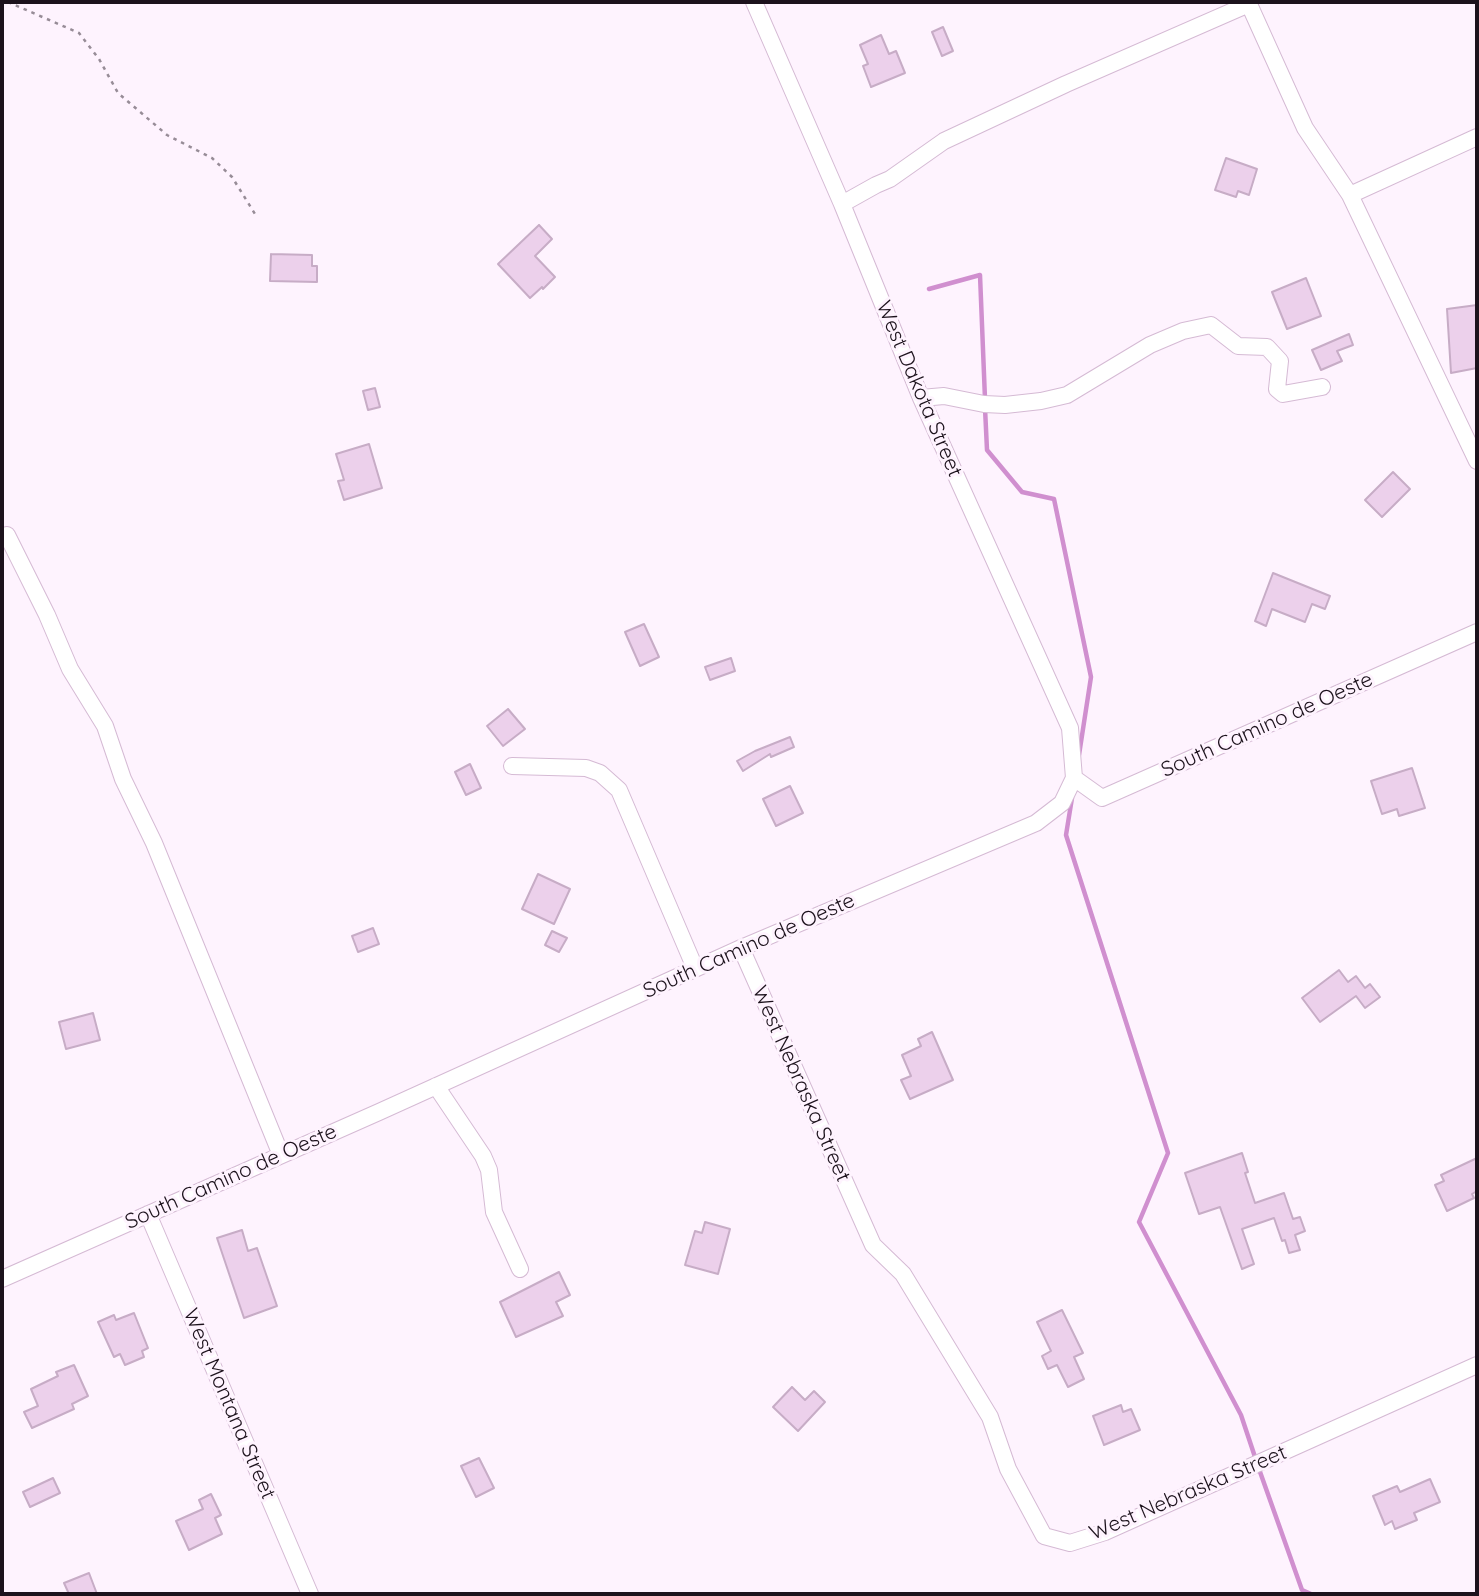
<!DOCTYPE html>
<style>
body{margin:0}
#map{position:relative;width:1479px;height:1596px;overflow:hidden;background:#fef3fe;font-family:Quicksand,sans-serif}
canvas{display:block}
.frame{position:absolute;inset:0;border:4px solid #1c121c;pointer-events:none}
</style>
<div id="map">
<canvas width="1479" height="1596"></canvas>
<div class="frame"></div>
</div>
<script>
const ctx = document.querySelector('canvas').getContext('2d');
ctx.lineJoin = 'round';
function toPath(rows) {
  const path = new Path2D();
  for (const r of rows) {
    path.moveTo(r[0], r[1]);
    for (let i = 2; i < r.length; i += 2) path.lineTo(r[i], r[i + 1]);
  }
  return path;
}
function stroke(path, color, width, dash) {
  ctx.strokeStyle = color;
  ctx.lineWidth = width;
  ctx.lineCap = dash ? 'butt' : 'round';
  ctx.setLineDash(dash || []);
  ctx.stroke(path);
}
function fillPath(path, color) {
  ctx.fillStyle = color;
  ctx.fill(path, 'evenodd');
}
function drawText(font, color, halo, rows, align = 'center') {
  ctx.font = font + ' Quicksand,sans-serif';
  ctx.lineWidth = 6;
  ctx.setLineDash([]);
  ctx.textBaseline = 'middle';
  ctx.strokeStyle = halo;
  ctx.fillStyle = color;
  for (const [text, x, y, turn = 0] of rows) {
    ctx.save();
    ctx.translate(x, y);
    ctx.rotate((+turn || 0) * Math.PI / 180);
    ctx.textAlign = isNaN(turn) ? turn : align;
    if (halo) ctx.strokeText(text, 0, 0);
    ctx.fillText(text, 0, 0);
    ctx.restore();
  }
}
stroke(toPath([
 [929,289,980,275,985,399],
 [985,408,987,450,1022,492,1054,499,1091,677,1079,755],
 [1072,798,1066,835,1168,1153,1139,1222,1241,1415,1256,1460],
 [1259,1469,1302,1590,1311,1594]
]), '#d08fcf', 4.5);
const building = toPath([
 [943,27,953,51,942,56,932,32,943,27],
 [881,35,889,54,896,51,905,73,871,87,863,66,868,64,860,45,881,35],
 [1226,158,1257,169,1249,195,1238,191,1236,197,1215,190,1226,158],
 [539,225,552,239,535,256,555,277,543,289,542,287,530,298,498,264,539,225],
 [271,254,312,255,312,266,317,266,317,282,270,281,271,254],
 [1306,278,1321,316,1287,329,1272,292,1306,278],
 [1477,305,1477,368,1451,373,1447,309,1477,305],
 [1349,334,1353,345,1337,351,1342,361,1321,370,1312,350,1349,334],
 [375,388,380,407,368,410,363,391,375,388],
 [369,444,382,488,344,500,338,481,344,480,336,454,369,444],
 [1393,472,1410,489,1382,517,1365,500,1393,472],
 [1273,573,1330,596,1325,609,1312,604,1305,622,1272,609,1266,626,1255,621,1273,573],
 [644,624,659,657,640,666,625,632,644,624],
 [731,658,735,671,710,680,705,667,731,658],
 [508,709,525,729,503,746,487,726,508,709],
 [790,737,794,747,771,757,770,754,743,771,737,761,755,751,790,737],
 [470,764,481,788,466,795,455,772,470,764],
 [1412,768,1425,808,1399,816,1397,809,1382,814,1371,781,1412,768],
 [790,786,803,813,776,826,763,799,790,786],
 [538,874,570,889,554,924,522,909,538,874],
 [373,928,379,944,358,952,352,936,373,928],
 [552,931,567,938,559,952,545,945,552,931],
 [1339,970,1348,982,1356,976,1365,988,1370,984,1380,997,1365,1008,1356,996,1320,1022,1302,998,1339,970],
 [93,1013,100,1040,66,1049,59,1022,93,1013],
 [932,1032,953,1080,910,1099,901,1080,911,1076,902,1055,921,1046,918,1039,932,1032],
 [1242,1153,1248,1172,1245,1173,1255,1203,1284,1193,1293,1219,1300,1217,1305,1231,1295,1235,1300,1250,1289,1253,1285,1240,1282,1241,1274,1218,1242,1229,1254,1264,1242,1269,1220,1207,1199,1214,1185,1173,1242,1153],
 [1477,1158,1477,1191,1472,1194,1474,1198,1447,1211,1435,1185,1444,1181,1441,1175,1477,1158],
 [705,1222,730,1229,718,1274,685,1265,695,1231,702,1233,705,1222],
 [242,1230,248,1251,257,1248,277,1306,244,1318,217,1238,242,1230],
 [559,1272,570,1295,556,1302,563,1316,516,1337,500,1302,559,1272],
 [1062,1310,1083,1353,1074,1357,1084,1379,1068,1387,1057,1365,1048,1369,1042,1356,1051,1351,1037,1322,1062,1310],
 [134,1313,148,1348,142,1351,144,1357,125,1365,120,1354,114,1357,98,1322,114,1315,116,1320,134,1313],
 [74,1365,88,1396,72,1404,74,1409,32,1428,24,1412,38,1406,31,1389,58,1376,56,1372,74,1365],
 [792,1387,805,1400,814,1391,825,1402,798,1431,773,1407,792,1387],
 [1121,1405,1123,1412,1131,1409,1140,1430,1104,1445,1093,1416,1121,1405],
 [479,1458,494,1488,476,1497,461,1466,479,1458],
 [53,1478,60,1493,30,1507,23,1492,53,1478],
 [1430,1479,1440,1502,1414,1513,1417,1520,1395,1529,1392,1521,1385,1525,1373,1496,1397,1486,1400,1492,1430,1479],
 [211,1494,221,1515,215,1518,222,1534,189,1550,176,1521,203,1509,199,1500,211,1494],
 [89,1573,97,1594,69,1594,64,1583,89,1573]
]);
fillPath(building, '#ecd0eb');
stroke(building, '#c7acc6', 2);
const minor = toPath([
 [754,2,842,204,921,398,1070,728,1074,778],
 [1248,2,1305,128,1350,195,1477,137],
 [1350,195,1477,461],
 [842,204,876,185,890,179,944,141,1066,84,1249,4],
 [921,398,944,396,984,404,1005,405,1041,401,1067,395,1150,345,1183,331,1211,325,1238,346,1267,347,1280,361,1277,389,1283,394,1322,387],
 [7,535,47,615,70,669,105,726,123,779,154,843,281,1155],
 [512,766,586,768,600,773,619,790,695,968],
 [1074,778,1102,798,1477,632],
 [741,948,873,1245,903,1274,990,1417,1008,1469,1044,1536,1070,1543,1105,1532,1477,1365],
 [436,1086,483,1156,489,1170,494,1212,520,1269],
 [148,1214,310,1594],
 [2,1279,379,1112,741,948,1036,823,1062,803,1074,778]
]);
stroke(minor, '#d5bad4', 18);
stroke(toPath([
 [8,2,79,33,99,59,118,93,167,135,212,158,232,177,255,214]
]), '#978c97', 2.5, [3.5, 5]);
stroke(minor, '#fff', 16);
drawText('21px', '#1c121c', '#fef3fe', [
 ["West Dakota Street",919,389,67],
 ["South Camino de Oeste",1267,725,-24],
 ["South Camino de Oeste",749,946,-24],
 ["West Nebraska Street",801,1084,66],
 ["South Camino de Oeste",231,1177,-24],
 ["West Montana Street",229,1404,67],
 ["West Nebraska Street",1188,1493,-23]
]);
</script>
